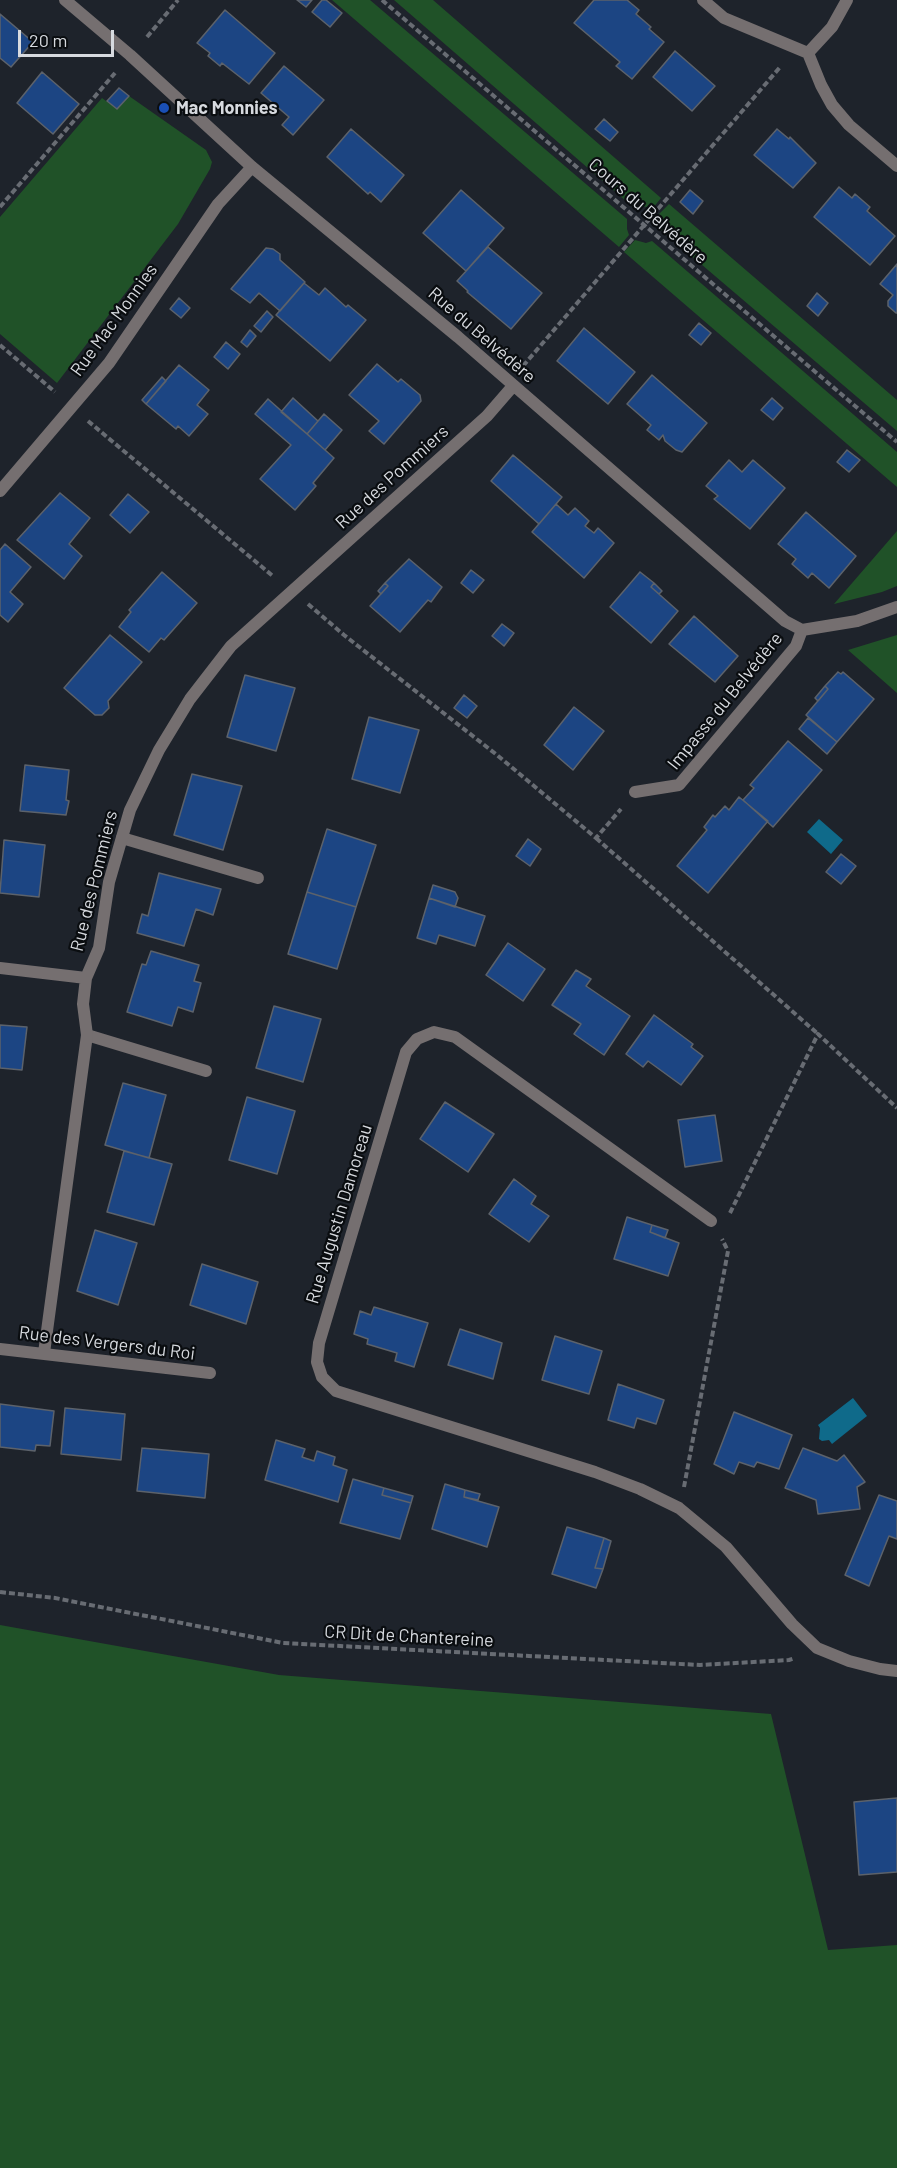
<!DOCTYPE html>
<meta charset="utf-8">
<style>
body{margin:0}
#map{position:relative;width:897px;height:2168px;overflow:hidden;background:#1e232b;font-family:Barlow,sans-serif}
canvas{display:block}
.scale{position:absolute;left:18px;top:30px;width:96px;height:27px;box-sizing:border-box;border:3px solid #d7dadf;border-top:0;padding-left:8px;font-size:18px;line-height:21px;white-space:nowrap;color:#d7dadf;-webkit-text-stroke:4px #0a0d10;paint-order:stroke}
</style>
<div id="map">
<canvas width="897" height="2168"></canvas>
<div class="scale">20 m</div>
</div>
<script>
const ctx = document.querySelector('canvas').getContext('2d');
ctx.lineJoin = 'round';
function fillPath(path, color) {
  ctx.fillStyle = color;
  ctx.fill(path, 'evenodd');
}
function toPath(rows) {
  const path = new Path2D();
  for (const r of rows) {
    path.moveTo(r[0], r[1]);
    for (let i = 2; i < r.length; i += 2) path.lineTo(r[i], r[i + 1]);
  }
  return path;
}
function stroke(path, color, width, dash) {
  ctx.strokeStyle = color;
  ctx.lineWidth = width;
  ctx.lineCap = dash ? 'butt' : 'round';
  ctx.setLineDash(dash || []);
  ctx.stroke(path);
}
function drawText(font, color, halo, rows, align = 'center') {
  ctx.font = font + ' Barlow,sans-serif';
  ctx.lineWidth = 4.5;
  ctx.setLineDash([]);
  ctx.textBaseline = 'middle';
  ctx.strokeStyle = halo;
  ctx.fillStyle = color;
  for (const [text, x, y, turn = 0] of rows) {
    ctx.save();
    ctx.translate(x, y);
    ctx.rotate((+turn || 0) * Math.PI / 180);
    ctx.textAlign = isNaN(turn) ? turn : align;
    if (halo) ctx.strokeText(text, 0, 0);
    ctx.fillText(text, 0, 0);
    ctx.restore();
  }
}
fillPath(toPath([
 [332,0,370,0,627,219,627,229,629,235,619,247],
 [394,0,433,0,661,198,653,208,640,206,634,208],
 [129,96,206,150,212,162,210,169,178,224,57,383,0,334,0,217,102,98,117,109],
 [669,204,897,400,897,431,661,230,659,214],
 [635,240,646,243,652,241,897,452,897,487,624,252],
 [897,531,897,586,882,592,834,604],
 [897,635,897,693,848,650],
 [0,1625,279,1675,771,1714,828,1950,897,1945,897,2168,0,2168]
]), '#205228');
fillPath(toPath([
 [819,819,843,840,831,854,807,832],
 [853,1398,867,1416,832,1444,829,1440,822,1441,819,1439,820,1428,818,1425]
]), '#0f6a8a');
const building = toPath([
 [297,0,312,0,306,7,297,0],
 [322,0,326,0,342,13,330,27,312,12,322,0],
 [594,0,627,0,639,10,636,14,651,27,649,29,664,42,632,79,616,66,620,62,574,23,594,0],
 [225,10,275,53,249,84,222,63,220,66,208,56,210,53,197,43,225,10],
 [0,14,33,42,11,67,0,58,0,14],
 [675,51,715,86,692,111,653,77,675,51],
 [284,66,324,100,293,135,282,125,289,117,261,93,284,66],
 [42,72,79,104,53,134,17,103,42,72],
 [119,88,129,96,117,109,107,101,119,88],
 [604,119,618,132,610,141,595,129,604,119],
 [351,129,404,175,381,202,370,192,368,194,327,157,351,129],
 [777,129,789,139,790,137,816,163,793,188,754,155,777,129],
 [839,187,852,198,855,194,870,207,867,211,895,236,870,265,814,217,839,187],
 [461,190,504,228,466,271,423,233,461,190],
 [690,190,703,201,693,214,680,202,690,190],
 [488,247,542,293,511,329,467,292,468,291,457,281,488,247],
 [266,248,273,249,280,254,280,260,305,282,280,311,259,293,250,303,231,289,266,248],
 [897,264,897,313,896,313,888,306,888,301,893,295,880,284,897,264],
 [304,283,319,295,325,288,346,307,348,305,366,320,330,361,276,315,304,283],
 [817,293,828,303,818,316,807,306,817,293],
 [179,298,190,308,181,318,170,309,179,298],
 [267,311,273,317,261,332,254,326,267,311],
 [699,323,711,333,701,345,689,335,699,323],
 [584,328,635,372,608,404,557,361,584,328],
 [250,330,256,336,247,347,241,342,250,330],
 [226,342,240,354,228,369,214,357,226,342],
 [377,364,398,382,401,379,420,395,421,401,384,444,369,431,379,421,349,395,377,364],
 [179,365,209,390,197,405,208,414,189,436,178,426,176,429,146,404,179,365],
 [652,375,707,423,682,452,676,450,665,441,663,435,659,440,647,430,651,425,627,404,652,375],
 [162,377,166,381,146,404,142,400,162,377],
 [293,398,318,421,307,434,281,412,293,398],
 [772,398,783,408,773,420,761,410,772,398],
 [268,399,334,458,313,483,316,486,295,510,260,479,291,445,255,414,268,399],
 [324,414,342,430,325,450,307,434,324,414],
 [847,450,860,460,849,472,837,462,847,450],
 [513,455,562,497,539,524,491,481,513,455],
 [729,460,742,472,753,460,785,488,750,529,714,499,718,496,706,486,729,460],
 [60,493,90,518,69,544,82,556,64,579,17,540,60,493],
 [128,494,149,512,130,533,110,515,128,494],
 [556,504,568,515,575,508,589,521,585,526,594,533,598,528,614,543,584,578,532,532,556,504],
 [806,512,856,556,829,588,812,573,808,578,792,564,796,559,778,544,806,512],
 [5,544,31,567,10,592,23,604,8,622,0,615,0,550,5,544],
 [409,559,442,587,431,602,428,600,400,632,370,606,388,586,385,583,409,559],
 [471,570,484,580,473,593,461,583,471,570],
 [162,572,197,603,164,640,161,638,149,652,119,627,131,612,129,610,162,572],
 [640,572,654,583,651,587,678,611,651,643,610,607,640,572],
 [385,583,388,586,381,594,378,591,385,583],
 [654,583,662,591,659,594,651,587,654,583],
 [694,616,738,656,715,682,669,644,694,616],
 [502,624,514,633,504,646,492,636,502,624],
 [110,635,142,662,108,701,109,708,102,715,95,715,64,688,110,635],
 [838,672,841,674,843,672,874,699,837,742,806,715,828,689,825,686,838,672],
 [245,675,295,688,276,751,227,737,245,675],
 [825,686,828,689,818,701,815,698,825,686],
 [464,695,477,706,467,718,454,708,464,695],
 [574,707,604,731,573,770,544,745,574,707],
 [369,717,419,730,400,793,352,779,369,717],
 [808,718,837,742,827,754,799,729,808,718],
 [788,741,822,770,773,827,743,800,754,788,750,785,788,741],
 [25,765,69,770,66,800,69,801,66,815,20,811,25,765],
 [192,774,242,786,223,850,174,835,192,774],
 [739,797,768,821,708,893,677,866,707,830,704,827,713,815,715,817,725,806,729,810,739,797],
 [327,829,376,845,356,907,307,892,327,829],
 [528,839,541,849,530,866,516,856,528,839],
 [4,840,45,845,39,897,0,893,4,840],
 [841,854,856,866,841,884,826,872,841,854],
 [159,873,221,889,213,915,196,909,184,946,137,933,142,914,148,916,159,873],
 [433,885,455,892,458,898,455,907,429,898,433,885],
 [307,892,356,907,337,969,288,954,307,892],
 [429,898,485,916,475,946,439,935,436,944,417,938,429,898],
 [508,943,545,969,523,1001,486,975,508,943],
 [151,951,199,965,194,981,201,983,193,1012,178,1007,172,1026,127,1012,142,964,146,965,151,951],
 [576,970,591,979,586,986,630,1016,604,1055,574,1034,581,1024,552,1005,576,970],
 [274,1006,321,1019,303,1082,256,1068,274,1006],
 [654,1015,693,1044,691,1047,703,1056,681,1085,648,1061,643,1067,626,1054,654,1015],
 [0,1025,27,1027,22,1070,0,1068,0,1025],
 [123,1083,166,1095,149,1158,105,1145,123,1083],
 [247,1097,295,1111,277,1174,229,1160,247,1097],
 [445,1102,494,1134,468,1172,420,1139,445,1102],
 [715,1115,722,1161,685,1167,678,1120,715,1115],
 [124,1151,172,1164,154,1225,107,1212,124,1151],
 [514,1179,536,1196,531,1204,549,1216,529,1242,489,1214,514,1179],
 [627,1217,652,1225,650,1232,679,1243,668,1276,614,1259,627,1217],
 [652,1225,668,1230,665,1238,650,1232,652,1225],
 [95,1230,137,1243,118,1305,77,1291,95,1230],
 [202,1264,258,1282,246,1324,190,1305,202,1264],
 [374,1307,428,1323,414,1367,395,1361,397,1353,367,1344,368,1339,354,1334,360,1311,371,1315,374,1307],
 [460,1329,502,1343,493,1379,448,1365,460,1329],
 [555,1336,602,1351,589,1394,542,1380,555,1336],
 [618,1384,664,1400,656,1424,637,1418,634,1428,608,1420,618,1384],
 [0,1404,54,1411,50,1446,36,1445,35,1451,0,1447,0,1404],
 [65,1408,125,1414,121,1460,61,1454,65,1408],
 [734,1412,792,1435,779,1469,757,1462,754,1467,739,1462,734,1474,714,1464,734,1412],
 [276,1440,305,1449,302,1457,314,1461,317,1451,335,1457,333,1465,347,1470,338,1502,265,1480,276,1440],
 [142,1448,209,1454,205,1498,137,1491,142,1448],
 [803,1448,837,1461,844,1455,865,1482,857,1487,860,1509,818,1514,816,1500,785,1488,803,1448],
 [353,1479,384,1488,382,1495,411,1503,400,1539,340,1523,353,1479],
 [445,1484,465,1490,464,1497,499,1507,487,1547,432,1529,445,1484],
 [384,1488,413,1496,411,1503,382,1495,384,1488],
 [465,1490,480,1494,478,1500,464,1497,465,1490],
 [879,1495,897,1501,897,1539,889,1536,869,1586,845,1575,879,1495],
 [567,1527,604,1538,595,1568,603,1569,596,1588,552,1574,567,1527],
 [604,1538,611,1541,603,1569,595,1568,604,1538],
 [897,1798,897,1872,859,1875,854,1802,897,1798]
]);
fillPath(building, '#1c4583');
stroke(building, '#5c626b', 1.5);
stroke(toPath([
 [382,0,897,442],
 [147,37,178,0],
 [0,207,115,73],
 [0,345,55,392],
 [523,366,781,66],
 [88,421,274,577],
 [308,604,344,635,497,755,596,838,621,809],
 [596,838,818,1034],
 [730,1213,818,1034,897,1108],
 [684,1487,728,1251,722,1239],
 [0,1592,55,1598,283,1643,700,1665,789,1660,795,1658]
]), '#686c73', 4, [6, 3]);
stroke(toPath([
 [122,838,258,878],
 [87,1035,206,1071]
]), '#756f70', 12);
stroke(toPath([
 [65,0,130,55,252,167,458,337,785,621,802,630,857,621,897,607],
 [703,0,724,18,808,53,821,85,832,105,849,125,897,166],
 [808,53,832,27,847,0],
 [0,491,109,363,218,204,252,167],
 [635,792,679,785,796,646,802,630],
 [0,968,86,978],
 [711,1221,455,1037,434,1032,417,1039,406,1052,319,1343,317,1362,322,1377,336,1391,595,1472,640,1489,679,1508,726,1547,792,1624,817,1648,849,1661,880,1669,897,1671],
 [0,1349,210,1373],
 [44,1353,87,1035,83,1004,86,978,99,948,109,882,130,810,159,750,190,699,231,646,487,416,513,386]
]), '#756f70', 12);
for (const [x, y, r, color] of [
 [164,108,6,"#1a4fb4"]
]) {
  const dot = new Path2D();
  dot.arc(x, y, r, 0, 2 * Math.PI);
  ctx.fillStyle = color;
  ctx.fill(dot);
  stroke(dot, '#0a0d10', 2);
}
drawText('bold 18px', '#d7dadf', '#0a0d10', [
 ["Mac Monnies",176,108]
], 'left');
drawText('18px', '#d7dadf', '#0a0d10', [
 ["Cours du Belvédère",648,211,41],
 ["Rue Mac Monnies",114,320,-54],
 ["Rue du Belvédère",482,335,41],
 ["Rue des Pommiers",392,477,-42],
 ["Impasse du Belvédère",725,701,-51],
 ["Rue des Pommiers",94,881,-76],
 ["Rue Augustin Damoreau",339,1214,-73],
 ["Rue des Vergers du Roi",107,1343,7],
 ["CR Dit de Chantereine",409,1636,3]
]);
</script>
